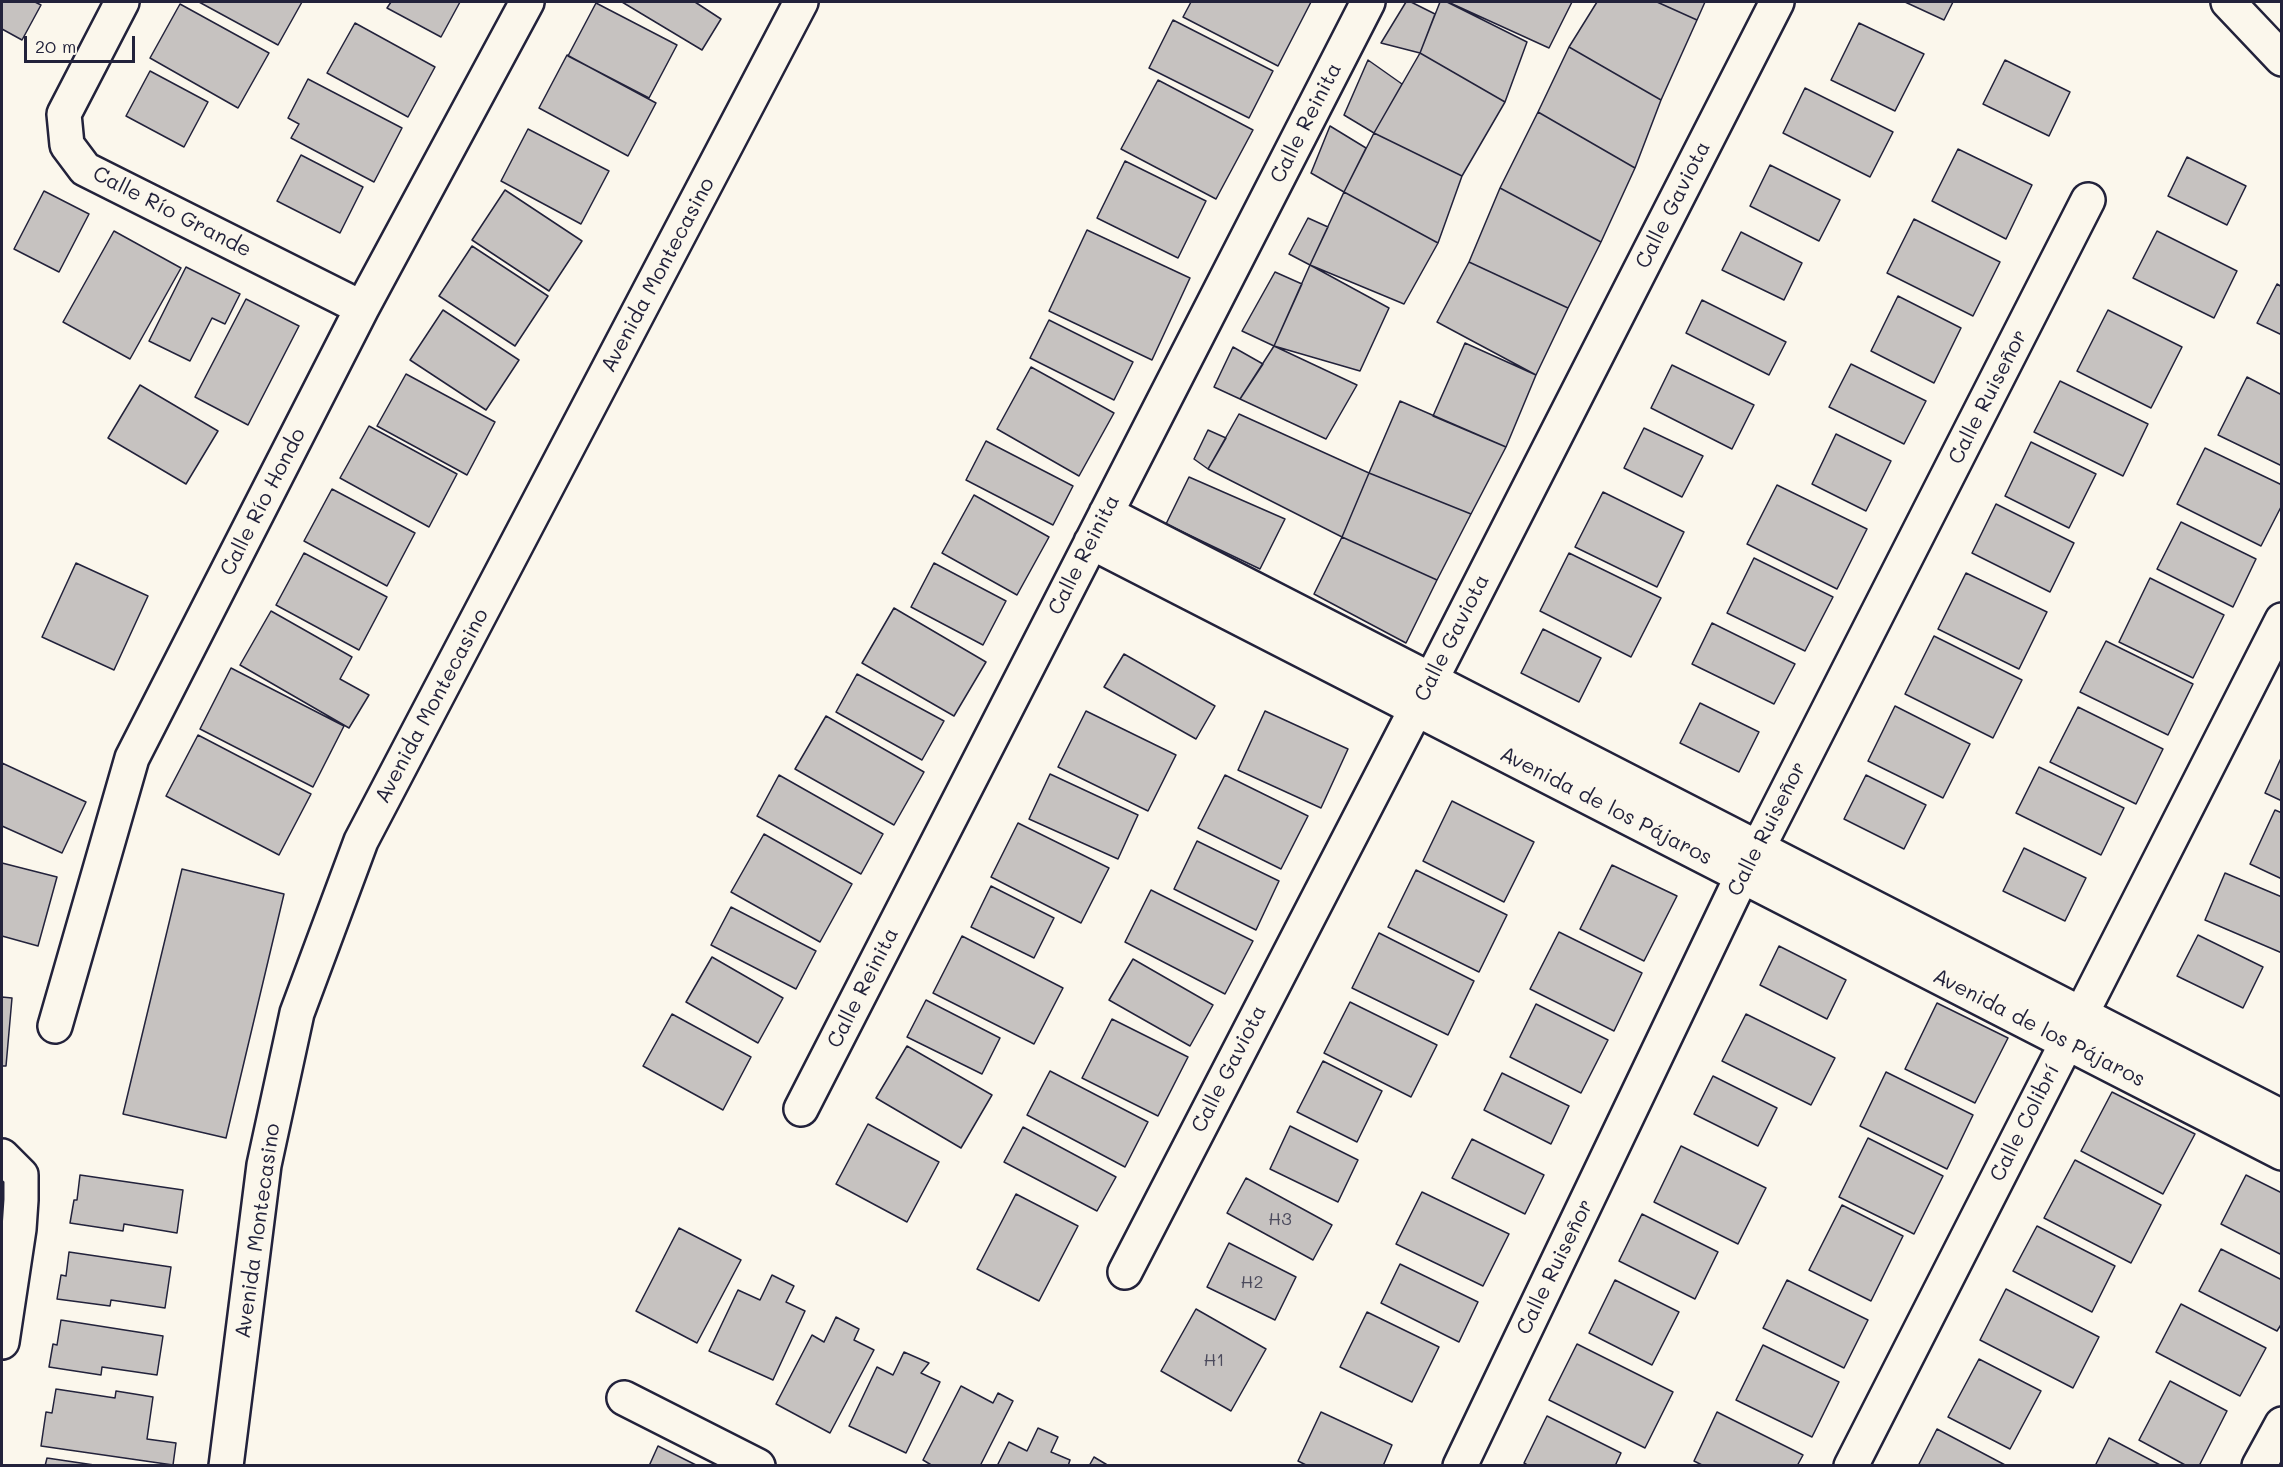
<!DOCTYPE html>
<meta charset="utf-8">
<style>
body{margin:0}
#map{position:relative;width:2283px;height:1467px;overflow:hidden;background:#fbf7ec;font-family:Mali,sans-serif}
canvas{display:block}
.frame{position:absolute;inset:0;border:3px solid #22223b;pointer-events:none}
.scale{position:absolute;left:24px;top:36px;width:111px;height:27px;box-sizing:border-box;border:3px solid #22223b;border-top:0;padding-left:8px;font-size:18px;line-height:21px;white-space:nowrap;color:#22223b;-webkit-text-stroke:4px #fbf7ec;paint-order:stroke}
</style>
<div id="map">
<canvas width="2283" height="1467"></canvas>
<div class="frame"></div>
<div class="scale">20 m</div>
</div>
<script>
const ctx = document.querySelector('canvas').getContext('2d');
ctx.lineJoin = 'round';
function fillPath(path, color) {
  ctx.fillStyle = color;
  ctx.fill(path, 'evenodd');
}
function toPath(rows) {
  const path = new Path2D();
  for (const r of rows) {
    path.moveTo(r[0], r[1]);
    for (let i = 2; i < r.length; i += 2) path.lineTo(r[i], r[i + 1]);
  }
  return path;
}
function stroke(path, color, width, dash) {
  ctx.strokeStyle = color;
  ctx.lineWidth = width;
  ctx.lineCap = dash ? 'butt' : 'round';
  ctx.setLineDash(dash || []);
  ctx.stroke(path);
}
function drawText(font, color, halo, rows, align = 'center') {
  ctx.font = font + ' Mali,sans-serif';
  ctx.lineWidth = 4.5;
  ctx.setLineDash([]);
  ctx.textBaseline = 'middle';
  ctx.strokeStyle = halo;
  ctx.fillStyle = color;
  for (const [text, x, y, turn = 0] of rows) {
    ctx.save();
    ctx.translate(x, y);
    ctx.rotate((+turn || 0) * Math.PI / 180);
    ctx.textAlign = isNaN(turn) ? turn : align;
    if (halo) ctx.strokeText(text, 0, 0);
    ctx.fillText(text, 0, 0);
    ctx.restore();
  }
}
const building = toPath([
 [2,2,35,2,41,5,22,40,2,29,2,2],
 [199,2,302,2,278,45,199,2],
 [391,2,460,2,441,37,387,8,391,2],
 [622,2,695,2,721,19,702,50,622,2],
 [1191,2,1311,2,1278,66,1183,17,1191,2],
 [1406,2,1411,2,1435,14,1420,53,1381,43,1406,2],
 [1440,2,1447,2,1527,42,1505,102,1420,53,1440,2],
 [1448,2,1572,2,1549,48,1448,2],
 [1597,2,1657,2,1697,20,1661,100,1569,47,1597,2],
 [1657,2,1705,2,1697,20,1657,2],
 [1905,2,1953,2,1944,20,1905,2],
 [596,3,677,45,649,98,568,56,596,3],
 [180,4,269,53,238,108,150,58,180,4],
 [1173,20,1273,71,1249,118,1149,68,1173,20],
 [355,23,435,67,408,117,327,73,355,23],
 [1859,23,1924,54,1895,111,1831,80,1859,23],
 [1569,47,1661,100,1635,168,1538,112,1569,47],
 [1420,53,1505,102,1462,176,1374,133,1420,53],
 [567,55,656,103,628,156,539,108,567,55],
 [1368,60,1402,84,1374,133,1344,115,1368,60],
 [2005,60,2070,92,2049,136,1983,104,2005,60],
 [150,71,208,102,184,147,126,116,150,71],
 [308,79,402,128,374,182,291,138,299,124,288,118,308,79],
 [1158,80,1253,130,1216,199,1121,149,1158,80],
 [1805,88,1893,132,1870,177,1783,133,1805,88],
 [1538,112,1635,168,1601,242,1500,188,1538,112],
 [1330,126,1366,148,1344,192,1311,173,1330,126],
 [528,129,609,171,581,224,501,181,528,129],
 [1374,133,1462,176,1438,243,1344,192,1374,133],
 [1958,149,2032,185,2006,239,1932,201,1958,149],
 [301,155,363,187,340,233,277,201,301,155],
 [2187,157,2246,186,2227,225,2168,196,2187,157],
 [1125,161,1206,201,1178,258,1097,218,1125,161],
 [1770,165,1840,200,1819,241,1750,206,1770,165],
 [1500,188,1601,242,1568,308,1469,262,1500,188],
 [505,190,582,241,549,291,472,240,505,190],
 [44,191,89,214,59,272,14,249,44,191],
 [1344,192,1438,243,1404,304,1310,265,1344,192],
 [1308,218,1328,227,1310,265,1289,254,1308,218],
 [1914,219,2000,262,1973,316,1887,273,1914,219],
 [1087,230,1190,278,1152,360,1049,311,1087,230],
 [114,231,181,268,130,359,63,322,114,231],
 [2157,231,2237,271,2214,318,2133,278,2157,231],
 [1741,232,1802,263,1784,300,1722,270,1741,232],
 [472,246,548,296,515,346,439,296,472,246],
 [1469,262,1568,308,1536,375,1437,322,1469,262],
 [1310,265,1389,308,1360,371,1274,346,1310,265],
 [186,267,240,294,225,324,212,318,190,361,149,341,186,267],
 [1275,272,1302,284,1274,346,1242,331,1275,272],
 [2277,284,2282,287,2282,335,2257,323,2277,284],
 [1898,296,1961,328,1934,383,1871,351,1898,296],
 [246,299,299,326,248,425,195,397,246,299],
 [1702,300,1786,342,1769,375,1686,333,1702,300],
 [443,310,519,360,486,410,410,360,443,310],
 [2108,310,2182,347,2151,408,2077,371,2108,310],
 [1049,320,1133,362,1114,400,1030,358,1049,320],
 [1465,343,1536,375,1506,447,1433,416,1465,343],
 [1274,346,1357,385,1326,439,1240,399,1274,346],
 [1233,347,1263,364,1240,399,1214,387,1233,347],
 [1851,364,1926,401,1904,444,1829,407,1851,364],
 [1672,365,1754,405,1732,449,1651,408,1672,365],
 [1031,367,1114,413,1079,476,997,429,1031,367],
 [406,374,495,422,467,475,377,426,406,374],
 [2247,377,2282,395,2282,466,2218,435,2247,377],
 [2060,381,2148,424,2123,476,2034,432,2060,381],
 [140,385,218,431,186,484,108,438,140,385],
 [1400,401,1506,447,1471,514,1369,473,1400,401],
 [1239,414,1369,473,1342,537,1208,469,1239,414],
 [369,426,457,474,429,527,340,478,369,426],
 [1644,428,1703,456,1682,497,1624,468,1644,428],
 [1208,430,1226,438,1208,469,1194,459,1208,430],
 [1836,434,1891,461,1866,511,1812,484,1836,434],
 [986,441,1073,486,1053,525,966,480,986,441],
 [2031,442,2096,474,2069,528,2005,496,2031,442],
 [2205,448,2282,485,2282,505,2261,546,2177,504,2205,448],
 [1369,473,1471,514,1437,580,1342,537,1369,473],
 [1189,477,1285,519,1260,569,1166,524,1189,477],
 [1777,485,1867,529,1837,589,1747,544,1777,485],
 [332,489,415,533,387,586,304,541,332,489],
 [1603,492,1684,532,1657,587,1575,547,1603,492],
 [974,495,1049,537,1017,595,942,553,974,495],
 [1996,504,2074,543,2050,592,1972,553,1996,504],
 [2181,522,2256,559,2233,607,2157,569,2181,522],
 [1342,537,1437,580,1406,643,1314,594,1342,537],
 [304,553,387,597,359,650,276,605,304,553],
 [1569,553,1661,598,1631,657,1540,611,1569,553],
 [1754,558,1833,597,1805,651,1727,613,1754,558],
 [76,563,148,596,114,670,42,637,76,563],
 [934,563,1006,601,983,645,911,607,934,563],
 [1966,573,2047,612,2019,669,1938,629,1966,573],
 [2150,578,2224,615,2193,678,2119,642,2150,578],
 [894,608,986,662,954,716,862,663,894,608],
 [271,611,352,657,340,679,369,695,349,728,240,665,271,611],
 [1712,623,1795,664,1774,704,1692,664,1712,623],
 [1543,629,1601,658,1579,702,1521,673,1543,629],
 [1934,636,2022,680,1993,738,1905,694,1934,636],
 [2106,641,2193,684,2168,735,2080,692,2106,641],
 [1124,654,1215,706,1196,739,1104,687,1124,654],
 [231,668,344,726,313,787,200,729,231,668],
 [857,674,944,721,922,760,836,712,857,674],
 [1700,703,1759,732,1739,772,1680,743,1700,703],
 [1895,706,1970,744,1943,798,1868,761,1895,706],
 [2078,707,2163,749,2136,804,2050,762,2078,707],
 [1086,711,1176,755,1148,811,1058,767,1086,711],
 [1265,711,1348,749,1321,808,1238,770,1265,711],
 [826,716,924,772,894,825,795,769,826,716],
 [198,735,311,794,279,855,166,796,198,735],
 [2282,756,2282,801,2265,793,2282,756],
 [2,763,86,802,62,853,2,826,2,763],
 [2039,767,2124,808,2101,855,2016,813,2039,767],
 [1050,774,1138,815,1118,859,1029,819,1050,774],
 [779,775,883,834,861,874,757,816,779,775],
 [1225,775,1308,816,1281,869,1198,828,1225,775],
 [1866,775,1926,805,1904,849,1844,819,1866,775],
 [1452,801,1534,842,1504,902,1423,861,1452,801],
 [2275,810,2282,813,2282,879,2250,864,2275,810],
 [1018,823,1109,868,1081,923,991,877,1018,823],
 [764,834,852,884,820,942,731,892,764,834],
 [1197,841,1279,881,1256,930,1174,889,1197,841],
 [2024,848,2086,878,2065,921,2003,891,2024,848],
 [2,863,57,877,38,946,2,936,2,863],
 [1612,865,1677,896,1644,961,1580,929,1612,865],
 [182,869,284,894,226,1138,123,1114,182,869],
 [1416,870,1507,915,1479,972,1388,927,1416,870],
 [2225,873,2282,897,2282,953,2205,920,2225,873],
 [991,886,1054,918,1034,958,971,927,991,886],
 [1151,890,1253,941,1225,994,1125,942,1151,890],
 [731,907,816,951,796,989,711,945,731,907],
 [1559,932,1642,973,1614,1031,1530,989,1559,932],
 [1379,933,1474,981,1448,1035,1352,988,1379,933],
 [2198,935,2263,967,2243,1008,2177,976,2198,935],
 [962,936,1063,988,1034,1044,933,993,962,936],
 [1779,946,1846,980,1827,1019,1760,985,1779,946],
 [712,957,783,998,758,1043,686,1002,712,957],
 [1133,959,1213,1005,1190,1046,1109,1000,1133,959],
 [2,997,12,998,6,1066,2,1066,2,997],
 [926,1000,1000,1038,982,1074,907,1037,926,1000],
 [1350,1002,1437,1045,1411,1097,1324,1053,1350,1002],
 [1937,1003,2008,1038,1975,1103,1905,1069,1937,1003],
 [1536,1004,1608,1040,1581,1093,1510,1057,1536,1004],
 [672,1014,751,1057,723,1110,643,1066,672,1014],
 [1746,1014,1835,1058,1811,1105,1722,1061,1746,1014],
 [1112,1019,1188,1057,1158,1116,1082,1078,1112,1019],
 [907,1046,992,1095,961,1148,876,1098,907,1046],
 [1323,1061,1382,1091,1357,1142,1297,1112,1323,1061],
 [1050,1071,1148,1122,1125,1167,1027,1115,1050,1071],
 [1886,1072,1973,1115,1947,1169,1860,1126,1886,1072],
 [1502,1073,1569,1106,1551,1144,1484,1110,1502,1073],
 [1713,1076,1777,1108,1758,1146,1694,1114,1713,1076],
 [2112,1092,2195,1134,2163,1194,2081,1151,2112,1092],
 [868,1124,939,1162,907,1222,836,1184,868,1124],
 [1290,1126,1358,1160,1338,1202,1270,1169,1290,1126],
 [1023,1127,1116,1177,1097,1211,1004,1162,1023,1127],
 [1868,1138,1943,1176,1914,1234,1839,1197,1868,1138],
 [1472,1139,1544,1175,1525,1214,1452,1178,1472,1139],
 [1681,1146,1766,1188,1738,1244,1654,1202,1681,1146],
 [2075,1160,2161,1205,2131,1263,2044,1218,2075,1160],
 [80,1175,183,1190,177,1233,124,1224,123,1231,70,1223,74,1200,77,1200,80,1175],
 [2246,1175,2282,1193,2282,1255,2221,1224,2246,1175],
 [1246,1178,1332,1225,1313,1260,1227,1213,1246,1178],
 [1422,1192,1509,1234,1483,1286,1396,1244,1422,1192],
 [1016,1194,1078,1226,1039,1301,977,1269,1016,1194],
 [1842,1205,1903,1236,1871,1301,1809,1270,1842,1205],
 [1642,1214,1718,1252,1695,1299,1619,1261,1642,1214],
 [2037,1226,2115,1266,2092,1312,2013,1271,2037,1226],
 [679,1228,741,1260,697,1343,636,1311,679,1228],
 [1229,1243,1296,1277,1275,1320,1207,1287,1229,1243],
 [2221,1249,2282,1280,2282,1323,2277,1331,2199,1291,2221,1249],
 [69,1252,171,1267,165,1308,111,1300,110,1306,57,1299,61,1275,66,1276,69,1252],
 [1400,1264,1478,1302,1459,1342,1381,1303,1400,1264],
 [772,1275,794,1286,786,1302,805,1311,773,1380,709,1351,738,1290,760,1300,772,1275],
 [1615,1280,1679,1312,1652,1365,1589,1333,1615,1280],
 [1787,1280,1868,1320,1844,1368,1763,1328,1787,1280],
 [2006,1289,2099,1337,2073,1388,1980,1340,2006,1289],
 [2181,1304,2266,1348,2240,1396,2156,1352,2181,1304],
 [1196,1309,1266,1349,1231,1411,1161,1371,1196,1309],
 [1367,1312,1439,1347,1412,1402,1340,1367,1367,1312],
 [836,1317,859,1329,854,1340,874,1350,830,1433,776,1404,812,1335,824,1342,836,1317],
 [61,1320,163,1336,157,1375,102,1367,101,1375,49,1367,53,1344,57,1345,61,1320],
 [1577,1344,1673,1392,1645,1448,1549,1400,1577,1344],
 [1763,1345,1839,1382,1812,1437,1736,1400,1763,1345],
 [904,1352,929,1363,921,1373,940,1382,906,1453,849,1426,877,1367,893,1375,904,1352],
 [1979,1359,2041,1391,2010,1449,1948,1417,1979,1359],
 [2170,1381,2227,1411,2199,1466,2187,1466,2139,1440,2170,1381],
 [961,1386,993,1403,998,1393,1013,1401,980,1466,933,1466,923,1460,961,1386],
 [56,1389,115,1398,116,1391,153,1397,147,1439,176,1443,173,1465,41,1446,46,1412,52,1413,56,1389],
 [1321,1412,1392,1445,1383,1466,1308,1466,1298,1461,1321,1412],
 [1717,1412,1803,1455,1797,1466,1704,1466,1694,1461,1717,1412],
 [1547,1416,1621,1453,1615,1466,1529,1466,1524,1463,1547,1416],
 [1038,1428,1058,1437,1051,1452,1070,1460,1068,1466,997,1466,1009,1442,1027,1451,1038,1428],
 [1937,1429,2007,1466,1918,1466,1937,1429],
 [2109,1438,2162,1466,2095,1466,2109,1438],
 [658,1446,698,1466,649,1466,658,1446],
 [1094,1457,1109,1466,1089,1466,1094,1457],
 [47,1458,101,1466,45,1466,47,1458]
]);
fillPath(building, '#c6c2c0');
stroke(building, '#22223b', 1.5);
const minor = toPath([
 [122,2,64,114,67,145,85,169,362,308],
 [2228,2,2282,59],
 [1106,513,2282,1117],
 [1091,542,2282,1153],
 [55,1026,132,758,362,308,527,2],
 [801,1109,1368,2],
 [2,1156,21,1175,21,1200,19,1229,2,1342],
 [1125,1272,1431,680,1777,2],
 [624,1398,758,1466],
 [226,1466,264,1165,297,1013,361,841,801,2],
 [1460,1466,1742,876,1758,848,2088,200],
 [1851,1466,2282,620],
 [2259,1466,2282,1424]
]);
stroke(minor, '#22223b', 38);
stroke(minor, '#fbf7ec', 33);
drawText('18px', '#4b4a5c', null, [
 ["H3",1280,1219],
 ["H2",1252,1282],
 ["H1",1214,1360]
]);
drawText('21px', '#22223b', '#fbf7ec', [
 ["Calle Reinita",1306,123,-63],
 ["Calle Gaviota",1673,205,-63],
 ["Calle Río Grande",172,212,27],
 ["Avenida Montecasino",658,275,-62],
 ["Calle Ruiseñor",1988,397,-63],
 ["Calle Río Hondo",263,502,-63],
 ["Calle Reinita",1084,555,-63],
 ["Calle Gaviota",1452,638,-63],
 ["Avenida Montecasino",432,706,-62],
 ["Avenida de los Pájaros",1606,806,27],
 ["Calle Ruiseñor",1767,829,-63],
 ["Calle Reinita",863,988,-63],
 ["Avenida de los Pájaros",2039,1028,27],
 ["Calle Gaviota",1229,1069,-63],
 ["Calle Colibrí",2025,1123,-63],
 ["Avenida Montecasino",258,1231,-82],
 ["Calle Ruiseñor",1555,1267,-64]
]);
</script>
